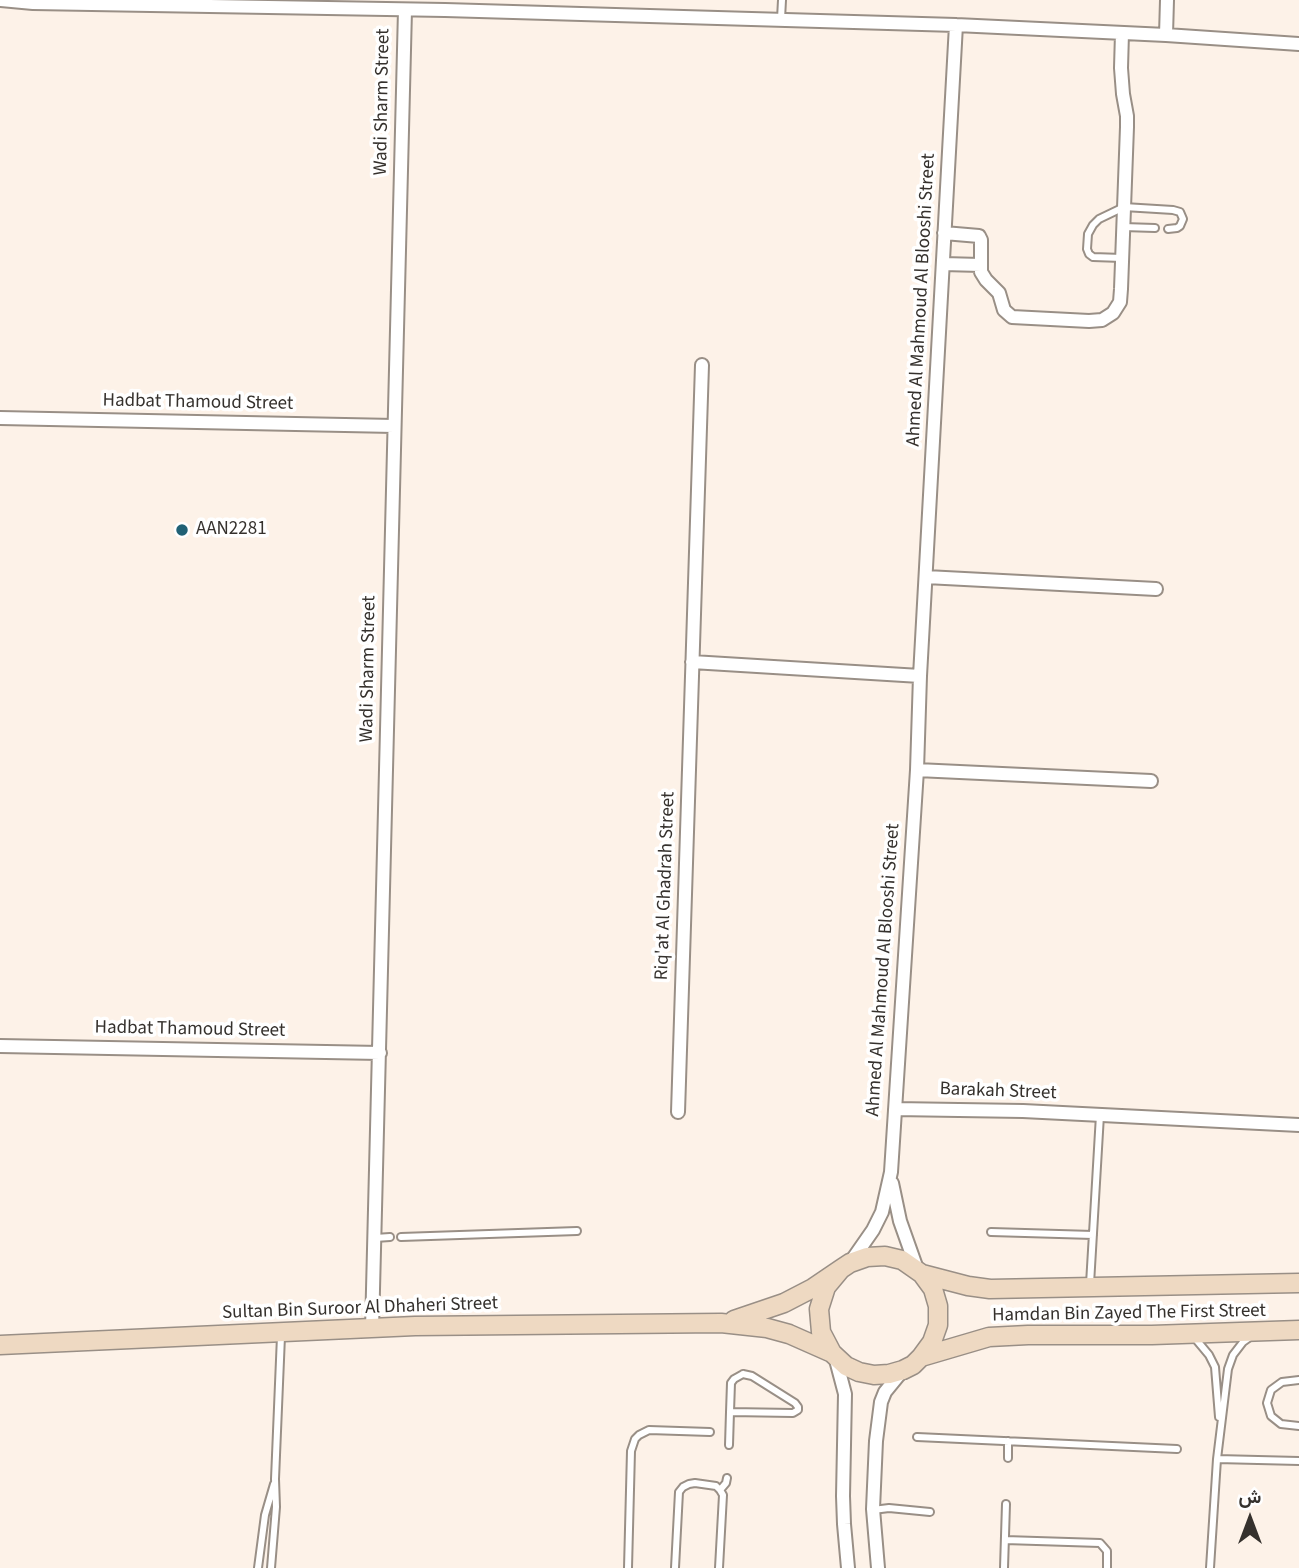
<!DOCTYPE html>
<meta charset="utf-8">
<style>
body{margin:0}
#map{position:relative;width:1299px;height:1568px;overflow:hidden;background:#fdf2e8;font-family:"Source Sans 3",Vazirmatn,sans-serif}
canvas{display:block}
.north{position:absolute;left:1215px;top:1484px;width:70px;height:70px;-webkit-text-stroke:5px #fff;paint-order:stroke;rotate:0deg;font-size:19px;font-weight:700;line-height:28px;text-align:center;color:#35312d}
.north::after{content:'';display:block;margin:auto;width:24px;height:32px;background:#35312d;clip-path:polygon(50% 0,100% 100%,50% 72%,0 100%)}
</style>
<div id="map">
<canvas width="1299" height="1568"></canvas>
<div class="north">ش</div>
</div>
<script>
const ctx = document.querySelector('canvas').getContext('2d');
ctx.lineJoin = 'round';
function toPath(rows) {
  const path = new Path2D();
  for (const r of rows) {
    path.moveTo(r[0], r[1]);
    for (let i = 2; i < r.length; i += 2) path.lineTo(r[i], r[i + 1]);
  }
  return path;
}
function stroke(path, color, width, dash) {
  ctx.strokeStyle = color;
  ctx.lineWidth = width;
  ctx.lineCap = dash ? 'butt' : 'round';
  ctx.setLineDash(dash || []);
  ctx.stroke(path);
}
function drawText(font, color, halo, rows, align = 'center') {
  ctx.font = font + ' "Source Sans 3",sans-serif';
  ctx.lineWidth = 7;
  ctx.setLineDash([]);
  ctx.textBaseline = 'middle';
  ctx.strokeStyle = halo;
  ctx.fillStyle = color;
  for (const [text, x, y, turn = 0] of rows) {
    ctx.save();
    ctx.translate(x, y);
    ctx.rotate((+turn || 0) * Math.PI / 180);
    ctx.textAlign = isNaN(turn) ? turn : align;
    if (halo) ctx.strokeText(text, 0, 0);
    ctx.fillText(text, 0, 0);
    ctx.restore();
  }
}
const lane = toPath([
 [781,19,782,0],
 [1123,227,1155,228],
 [1122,258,1093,257,1089,254,1087,249,1088,234,1093,225,1099,219,1124,207,1173,210,1180,212,1183,219,1180,226,1177,228,1168,229],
 [991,1232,1093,1235],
 [401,1237,577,1231],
 [375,1238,390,1237],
 [1090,1284,1100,1115],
 [1194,1337,1209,1355,1215,1367,1219,1417],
 [743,1374,752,1376,795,1403,798,1407,798,1410,793,1413,730,1412,731,1383,734,1379,743,1374],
 [1299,1380,1282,1382,1271,1390,1267,1403,1271,1416,1281,1424,1299,1426],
 [917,1437,1177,1449],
 [729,1445,730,1412],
 [1008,1458,1008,1441],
 [1217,1459,1299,1461],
 [720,1490,726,1483,727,1478],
 [873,1510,889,1508,930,1512],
 [1005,1540,1100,1543,1107,1551,1107,1568],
 [258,1568,265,1515,274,1484],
 [271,1568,276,1507,275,1479,281,1336],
 [628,1568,631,1451,635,1439,639,1435,649,1430,710,1432],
 [675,1568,679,1492,683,1487,689,1484,695,1483,716,1486,720,1490,723,1495,719,1568],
 [1004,1568,1006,1504],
 [1210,1568,1217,1459,1228,1369,1233,1355,1243,1342,1250,1337]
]);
const street = toPath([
 [1,0,33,3,445,10,956,25,1166,35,1299,44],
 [1166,35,1167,0],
 [944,233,979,236,981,240,981,272,986,280,999,293,1004,310,1012,317,1089,321,1102,320,1113,313,1120,302,1121,289,1127,127,1127,116,1123,94,1121,68,1122,33],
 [943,264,981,265],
 [0,418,394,426],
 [926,577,1156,589],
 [692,662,920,676],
 [917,770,1151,781],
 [0,1046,380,1053],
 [895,1109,1023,1111,1299,1125],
 [678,1112,702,365],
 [892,1183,900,1221,917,1269],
 [850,1263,873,1230,882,1212,891,1172,917,770,920,676,956,25],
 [372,1329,405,10],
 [836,1360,845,1394,843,1496,844,1524,848,1568],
 [878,1568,873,1509,876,1441,881,1402,885,1392,903,1370]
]);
const secondary = toPath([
 [922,1274,968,1286,990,1289,1299,1283],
 [734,1320,784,1303,813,1288,841,1269,850,1263,867,1257,885,1256,902,1260,922,1274,933,1289,938,1306,938,1325,932,1342,921,1357,913,1365,903,1370,889,1374,874,1375,859,1372,846,1366,832,1353,821,1332,819,1309,826,1287,841,1269],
 [0,1345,415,1326,721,1323,767,1328,789,1334,832,1353],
 [921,1357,989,1337,1028,1335,1152,1335,1299,1330]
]);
stroke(lane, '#998f86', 10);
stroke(street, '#998f86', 16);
stroke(secondary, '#998f86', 21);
stroke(lane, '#fff', 6);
stroke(street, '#fff', 12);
stroke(secondary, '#eed9c2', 18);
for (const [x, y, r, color] of [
 [182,530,7,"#206175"]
]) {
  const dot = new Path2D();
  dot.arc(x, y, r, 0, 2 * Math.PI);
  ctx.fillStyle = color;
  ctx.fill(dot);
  stroke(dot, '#fff', 2.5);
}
drawText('19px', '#35312d', '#fff', [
 ["Wadi Sharm Street",383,102,-89],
 ["Ahmed Al Mahmoud Al Blooshi Street",922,300,-87],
 ["Hadbat Thamoud Street",198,403,1],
 ["Wadi Sharm Street",369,669,-89],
 ["Riq'at Al Ghadrah Street",666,886,-88],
 ["Ahmed Al Mahmoud Al Blooshi Street",884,970,-86],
 ["Hadbat Thamoud Street",190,1030,1],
 ["Barakah Street",998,1092,2],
 ["Sultan Bin Suroor Al Dhaheri Street",360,1309,-2],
 ["Hamdan Bin Zayed The First Street",1129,1314,-1]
]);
drawText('19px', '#35312d', '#fff', [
 ["AAN2281",196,530]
], 'left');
</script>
